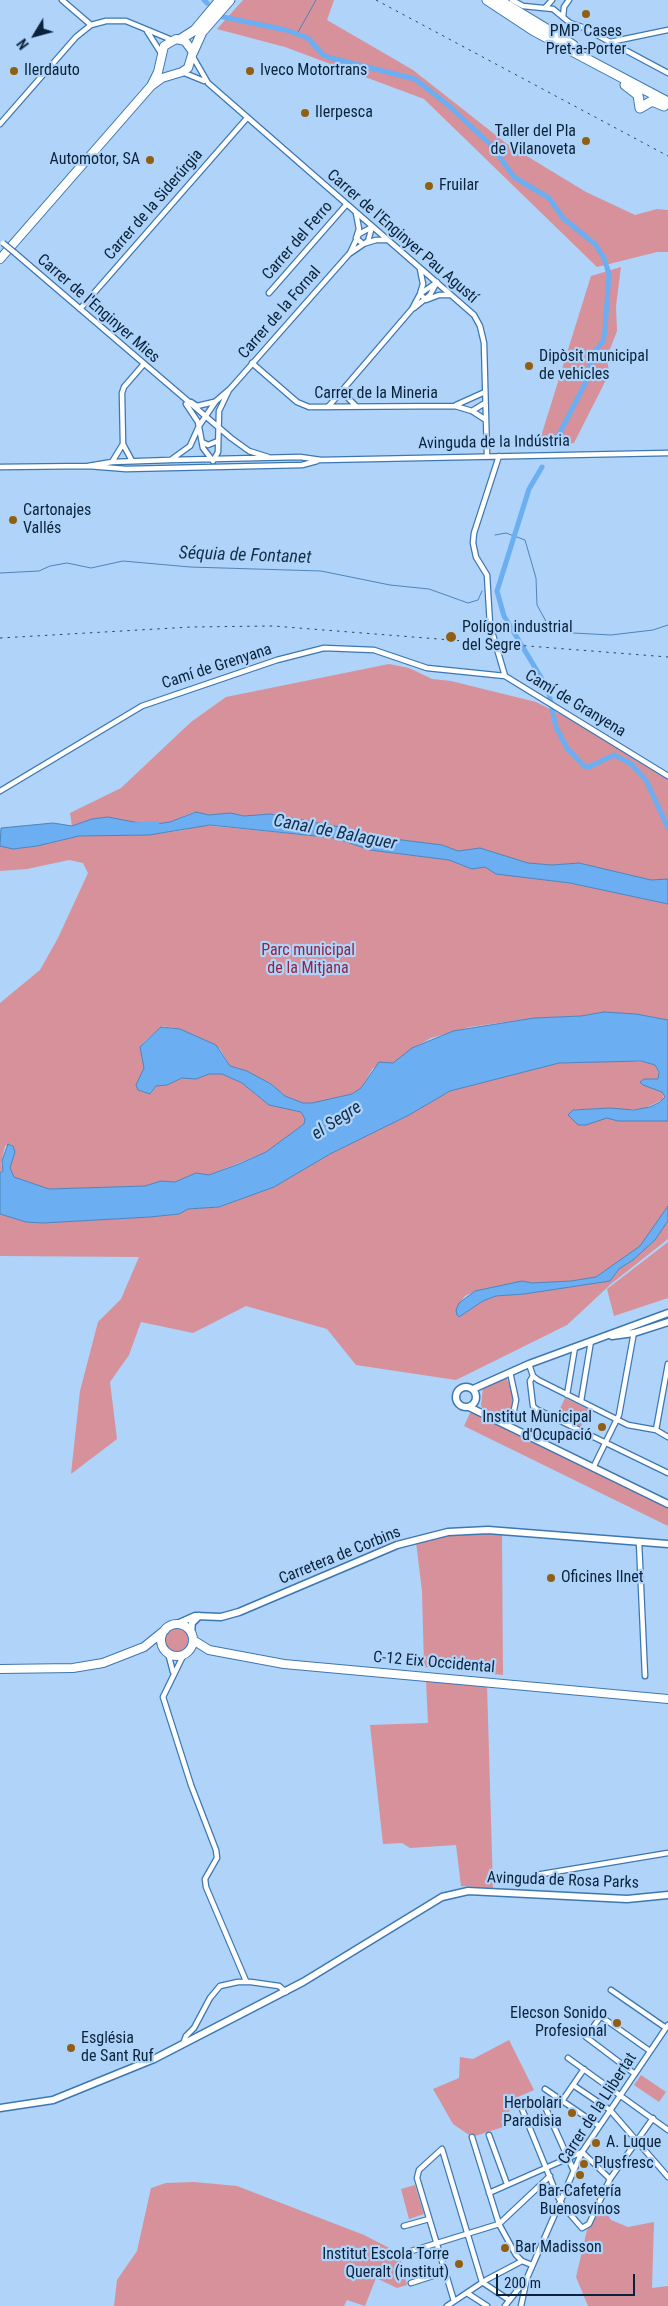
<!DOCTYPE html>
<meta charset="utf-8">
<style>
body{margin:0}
#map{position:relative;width:668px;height:2306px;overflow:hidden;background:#afd3f9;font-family:"Roboto Condensed",sans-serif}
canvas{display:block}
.north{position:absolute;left:10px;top:10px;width:50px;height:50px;-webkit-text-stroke:4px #afd3f9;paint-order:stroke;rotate:233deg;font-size:14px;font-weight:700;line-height:20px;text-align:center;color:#0a233b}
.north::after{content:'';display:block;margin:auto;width:18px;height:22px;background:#0a233b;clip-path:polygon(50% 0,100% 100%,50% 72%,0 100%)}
.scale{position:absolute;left:496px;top:2274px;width:139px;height:22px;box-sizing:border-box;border:2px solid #0a233b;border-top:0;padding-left:6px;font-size:15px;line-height:18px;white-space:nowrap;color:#0a233b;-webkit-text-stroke:4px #afd3f9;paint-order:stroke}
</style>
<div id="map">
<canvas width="668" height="2306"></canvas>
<div class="north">N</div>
<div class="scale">200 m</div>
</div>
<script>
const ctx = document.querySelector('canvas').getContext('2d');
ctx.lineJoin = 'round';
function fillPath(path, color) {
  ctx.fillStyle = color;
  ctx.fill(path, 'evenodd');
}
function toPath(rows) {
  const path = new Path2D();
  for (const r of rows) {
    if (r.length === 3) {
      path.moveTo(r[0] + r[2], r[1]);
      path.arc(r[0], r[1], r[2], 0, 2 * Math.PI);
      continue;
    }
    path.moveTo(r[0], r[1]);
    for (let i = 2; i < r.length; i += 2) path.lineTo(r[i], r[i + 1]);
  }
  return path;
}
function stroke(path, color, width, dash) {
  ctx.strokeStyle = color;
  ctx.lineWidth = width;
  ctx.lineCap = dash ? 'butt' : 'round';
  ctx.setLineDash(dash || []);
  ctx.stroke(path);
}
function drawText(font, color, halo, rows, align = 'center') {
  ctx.font = font + ' "Roboto Condensed",sans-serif';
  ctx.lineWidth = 4.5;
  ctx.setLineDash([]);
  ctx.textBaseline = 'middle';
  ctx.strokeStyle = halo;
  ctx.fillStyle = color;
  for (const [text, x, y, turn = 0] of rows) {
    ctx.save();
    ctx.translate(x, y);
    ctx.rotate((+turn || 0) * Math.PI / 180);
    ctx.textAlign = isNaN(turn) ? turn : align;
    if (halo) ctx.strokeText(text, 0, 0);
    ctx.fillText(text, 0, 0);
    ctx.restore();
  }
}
fillPath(toPath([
 [243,0,334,0,327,20,413,70,507,144,586,192,635,215,657,209,668,210,668,252,657,252,597,267,424,99,285,47,217,29],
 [621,267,616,306,617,331,607,357,609,374,574,443,538,446,591,276],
 [389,664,409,668,432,679,451,681,536,702,568,718,668,780,668,879,651,880,579,863,552,865,528,863,480,848,458,851,442,845,362,835,345,828,270,814,244,816,230,813,209,815,194,812,170,822,149,825,103,817,72,826,70,813,121,788,191,722,226,697],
 [202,825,335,838,370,850,449,860,472,869,485,867,499,874,570,883,668,904,668,1020,636,1014,604,1012,581,1016,534,1018,470,1027,431,1038,415,1047,395,1062,373,1068,361,1088,352,1094,312,1103,303,1103,285,1096,271,1084,247,1071,230,1066,220,1049,206,1041,180,1029,163,1026,145,1041,140,1047,144,1068,138,1080,140,1091,151,1094,156,1086,167,1085,182,1078,196,1079,209,1074,222,1074,242,1083,269,1105,301,1112,305,1119,304,1124,266,1152,209,1175,196,1173,175,1182,161,1181,145,1186,49,1189,14,1177,10,1168,14,1149,11,1144,5,1146,1,1164,3,1172,0,1173,0,1003,40,970,58,938,88,873,83,863,69,860,27,869,0,871,0,846,13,849,37,846,79,836,104,834,149,835,184,830],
 [625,1061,644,1062,655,1065,659,1074,658,1079,644,1079,640,1082,662,1092,664,1099,643,1109,576,1109,568,1115,580,1125,607,1118,618,1121,668,1121,668,1206,654,1227,640,1246,596,1277,571,1281,532,1283,522,1281,475,1291,465,1296,458,1305,459,1317,483,1301,496,1296,524,1294,610,1281,619,1269,633,1260,655,1240,668,1221,668,1239,611,1284,567,1325,456,1380,356,1365,327,1329,246,1306,193,1333,141,1322,129,1355,110,1382,117,1439,71,1474,80,1391,98,1322,121,1299,139,1257,0,1256,0,1214,26,1222,43,1223,150,1217,179,1214,188,1209,219,1207,274,1187,330,1154,409,1115,450,1091,559,1063],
 [668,1242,668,1298,614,1316,607,1289],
 [506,1378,509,1383,511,1382,513,1397,510,1414,506,1413,504,1418,482,1408,481,1405,483,1388],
 [565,1398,590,1410,580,1428,556,1417],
 [471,1411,668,1508,668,1526,464,1426],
 [478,1533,502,1535,503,1675,424,1667,422,1591,416,1542,448,1535],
 [177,1640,12],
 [426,1680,487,1685,493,1888,461,1886,456,1845,410,1848,402,1843,383,1844,370,1725,428,1723],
 [509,2040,534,2090,506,2102,511,2116,501,2121,503,2127,472,2137,453,2124,433,2089,459,2078,460,2057,473,2059],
 [641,2075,666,2092,659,2102,634,2085],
 [194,2182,237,2186,364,2235,399,2253,407,2285,397,2288,376,2278,365,2306,347,2300,344,2306,114,2306,117,2280,137,2251,151,2188,166,2183],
 [415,2185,424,2214,409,2219,401,2189],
 [603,2208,611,2220,628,2227,654,2222,652,2288,668,2286,668,2306,588,2306,576,2277,587,2230]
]), '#d6919a');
const water = toPath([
 [196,812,209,815,230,813,244,816,270,814,345,828,362,835,442,845,458,851,480,848,528,863,552,865,579,863,651,880,668,879,668,904,570,883,496,874,485,867,472,869,449,860,370,850,335,838,210,825,149,835,79,836,37,846,13,849,0,846,1,828,53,823,72,826,92,819,108,817,149,825,170,822,196,812],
 [604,1012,636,1014,668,1020,668,1121,618,1121,607,1118,586,1125,578,1125,568,1115,573,1110,610,1108,634,1110,650,1107,660,1102,665,1097,662,1092,643,1085,640,1082,644,1079,658,1079,659,1072,655,1065,641,1061,559,1063,450,1091,409,1115,330,1154,274,1187,219,1207,188,1209,179,1214,150,1217,43,1223,26,1222,0,1214,0,1173,3,1171,2,1161,8,1144,13,1146,15,1152,10,1168,14,1177,49,1189,145,1186,161,1181,175,1182,196,1173,209,1175,239,1164,266,1152,304,1124,305,1119,301,1112,269,1105,242,1083,222,1074,209,1074,196,1079,182,1078,167,1085,156,1086,150,1094,138,1090,136,1085,144,1068,140,1047,161,1027,180,1029,216,1045,230,1066,247,1071,271,1084,285,1096,303,1103,312,1103,352,1094,361,1088,379,1062,393,1063,412,1048,453,1031,534,1018,581,1016,604,1012],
 [668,1206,668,1221,655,1240,633,1260,619,1269,610,1281,524,1294,496,1296,483,1301,459,1317,457,1315,456,1310,459,1303,475,1291,522,1281,532,1283,571,1281,596,1277,640,1246,668,1206]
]);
fillPath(water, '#6baef2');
stroke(water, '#4e84bb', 1);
stroke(toPath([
 [297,34,316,0],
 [495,535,506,533,525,540,536,578,537,605,548,625,555,632,611,635,653,630,668,625],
 [0,573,39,571,50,566,67,563,91,568,123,561,190,567,321,571,390,585,429,589,468,603,478,600,482,591]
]), '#4e84bb', 1);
stroke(toPath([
 [204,0,207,3],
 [223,17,286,30,308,38,323,55,331,58,415,79,448,105,491,145,514,177,549,198,563,218,595,244,604,258,609,274,605,331,603,341,593,354,588,378,554,444],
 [542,467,529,489,497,591,504,616,548,689,556,727,567,748,584,766,589,767,614,755,630,763,646,780,668,828],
 [133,825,157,824]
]), '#6baef2', 5);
const street = toPath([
 [62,0,91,25],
 [512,0,523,6,553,9,570,23,582,27,668,73],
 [545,8,552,0],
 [563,17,564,7,569,0],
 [147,31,161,53],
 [610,42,668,30],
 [193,57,208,83,474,315,480,326,484,343,487,455],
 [182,72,204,81],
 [0,124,76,37,91,25,106,21,126,21,172,40],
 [356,213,359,229,356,238,363,244,376,240,388,240],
 [15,253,231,438,249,451,268,457],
 [350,253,359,234,372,227],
 [420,269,423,284,420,294,426,300,439,295,450,295],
 [269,293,346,205],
 [414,308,430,295,437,282],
 [80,309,247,118],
 [252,363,297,402,309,407,455,406,472,411,486,420],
 [346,386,347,397,356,406],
 [191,402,197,406,214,402],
 [186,404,198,422,203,448,213,461],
 [456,405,485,392],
 [328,407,412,309,420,294,437,282],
 [472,411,485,403],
 [202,442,208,445,218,441],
 [499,456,474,533,473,543,476,557,487,575,490,625,505,676],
 [172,459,190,446,199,426,216,401,230,389,349,254,368,241,372,227],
 [132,461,123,444,122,393,124,387,143,365],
 [213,461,218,452,219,411,229,390],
 [112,462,123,444],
 [88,466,112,462,170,460,300,457,321,460,668,453],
 [0,467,88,466,126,469,302,465,317,461],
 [0,791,142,706,277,660,324,648,374,650,427,668,505,676,668,776],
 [529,1364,533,1376,538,1380,628,1425,656,1430,668,1437],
 [533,1376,530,1381,533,1406,536,1409,668,1473],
 [567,1395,575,1347],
 [581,1401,591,1341],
 [507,1426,513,1415,516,1400,510,1372],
 [656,1430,668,1364],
 [593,1468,619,1415,634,1332],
 [639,1542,645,1676],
 [168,1653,173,1672],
 [184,1654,163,1697,191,1785,216,1850,217,1858,205,1879,206,1887,246,1981],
 [536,1875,668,1853],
 [611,1990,666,2028],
 [596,2013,650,2051],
 [601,2016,586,2037,635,2074],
 [183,2044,186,2036,194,2028,210,1998,220,1986,238,1982,251,1982,279,1986,286,1992],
 [568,2058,668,2130],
 [573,2085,610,2110,668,2177],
 [545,2089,599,2126],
 [542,2100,573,2169],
 [562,2101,584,2069],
 [520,2104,557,2195,563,2206,582,2228,589,2224,610,2179,653,2118],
 [489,2135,507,2184],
 [472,2137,499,2224,516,2255,522,2261,532,2265],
 [489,2193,582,2152,610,2179],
 [404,2226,429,2219],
 [405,2253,499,2224,550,2176],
 [411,2283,445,2272],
 [467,2293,487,2306],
 [454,2301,417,2178,419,2170,442,2149,482,2282,509,2300],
 [447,2306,486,2280,522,2261],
 [505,2306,527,2278,582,2152,668,2025],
 [521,2306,527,2278]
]);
const secondary = toPath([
 [612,1336,634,1333,668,1322],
 [466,1397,10],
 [473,1389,529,1364,668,1313],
 [469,1407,668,1504],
 [177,1624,195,1616,221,1617,239,1612,397,1545,448,1532,488,1530,668,1544],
 [191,1632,192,1623,199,1616],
 [0,2108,53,2100,154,2059,303,1982,442,1897,468,1891,627,1899,668,1895]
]);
const primary = toPath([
 [0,259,151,86,162,78,182,72,188,68,193,52,185,41,176,39,164,46,158,72,151,86],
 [177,1640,16],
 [193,1640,209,1650,284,1664,668,1699],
 [0,1669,73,1668,103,1663,144,1647,165,1630]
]);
const highway = toPath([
 [487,0,534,31,668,102],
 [499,0,573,45],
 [181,39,195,30,220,0],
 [193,52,202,32,230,0],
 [625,85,638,95,640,108],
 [640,108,652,101,664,106]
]);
stroke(street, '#3d77b1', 7);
stroke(secondary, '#3d77b1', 9);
stroke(primary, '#3d77b1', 10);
stroke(highway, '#3d77b1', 11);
stroke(street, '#fff', 4.5);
stroke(secondary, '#fff', 6);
stroke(primary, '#fff', 8);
stroke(highway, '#fff', 9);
stroke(toPath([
 [376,0,668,156],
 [0,638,191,627,273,626,668,657]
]), '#2c4762', 1, [2.5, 5]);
const streetBridge = toPath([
 [3,243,15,253]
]);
stroke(streetBridge, '#3d77b1', 7, []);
stroke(streetBridge, '#fff', 4.5);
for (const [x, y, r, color] of [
 [586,14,5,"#925f12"],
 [14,71,5,"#925f12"],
 [250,71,5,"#925f12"],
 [305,113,5,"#925f12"],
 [586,141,5,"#925f12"],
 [150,160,5,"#925f12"],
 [429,186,5,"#925f12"],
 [529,366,5,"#925f12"],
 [13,520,5,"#925f12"],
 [451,637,6,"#925f12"],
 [602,1427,5,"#925f12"],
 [551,1578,5,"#925f12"],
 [617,2023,5,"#925f12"],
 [71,2048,5,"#925f12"],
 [572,2113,5,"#925f12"],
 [596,2143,5,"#925f12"],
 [584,2164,5,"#925f12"],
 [580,2175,5,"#925f12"],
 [505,2248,5,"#925f12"],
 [459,2264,5,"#925f12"]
]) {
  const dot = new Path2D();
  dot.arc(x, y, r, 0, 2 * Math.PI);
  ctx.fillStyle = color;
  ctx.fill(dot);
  stroke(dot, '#afd3f9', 2);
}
drawText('16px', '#0a233b', '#afd3f9', [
 ["PMP Cases",586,32,"center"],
 ["Pret-a-Porter",586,50,"center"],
 ["Ilerdauto",24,71],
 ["Iveco Motortrans",260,71],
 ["Ilerpesca",315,113],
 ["Taller del Pla",576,132,"right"],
 ["de Vilanoveta",576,150,"right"],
 ["Automotor, SA",140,160,"right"],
 ["Fruilar",439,186],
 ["Dipòsit municipal",539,357],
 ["de vehicles",539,375],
 ["Cartonajes",23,511],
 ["Vallés",23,529],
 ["Polígon industrial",462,628],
 ["del Segre",462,646],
 ["Institut Municipal",592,1418,"right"],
 ["d'Ocupació",592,1436,"right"],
 ["Oficines Ilnet",561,1578],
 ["Elecson Sonido",607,2014,"right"],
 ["Profesional",607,2032,"right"],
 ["Església",81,2039],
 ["de Sant Ruf",81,2057],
 ["Herbolari",562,2104,"right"],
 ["Paradisia",562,2122,"right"],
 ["A. Luque",606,2143],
 ["Plusfresc",594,2164],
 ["Bar-Cafetería",580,2192,"center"],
 ["Buenosvinos",580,2210,"center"],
 ["Bar Madisson",515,2248],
 ["Institut Escola Torre",449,2255,"right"],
 ["Queralt (institut)",449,2273,"right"]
], 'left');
drawText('16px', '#0a233b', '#afd3f9', [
 ["Carrer de la Siderúrgia",154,205,-49],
 ["Carrer de l'Enginyer Pau Agustí",402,237,41],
 ["Carrer del Ferro",298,241,-49],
 ["Carrer de l'Enginyer Mies",98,309,41],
 ["Carrer de la Fornal",280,313,-49],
 ["Carrer de la Mineria",376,394],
 ["Avinguda de la Indústria",494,443,-1],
 ["Camí de Grenyana",217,667,-18],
 ["Camí de Granyena",575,704,31],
 ["Carretera de Corbins",340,1556,-22],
 ["C-12 Eix Occidental",434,1663,5],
 ["Avinguda de Rosa Parks",563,1881,2],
 ["Carrer de la Llibertat",598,2109,-57]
]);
drawText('16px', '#952341', '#afd3f9', [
 ["Parc municipal",308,951],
 ["de la Mitjana",308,969]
]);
drawText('italic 18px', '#132f4a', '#afd3f9', [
 ["Séquia de Fontanet",245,556,2],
 ["Canal de Balaguer",335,833,11],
 ["el Segre",337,1121,-33]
]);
</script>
